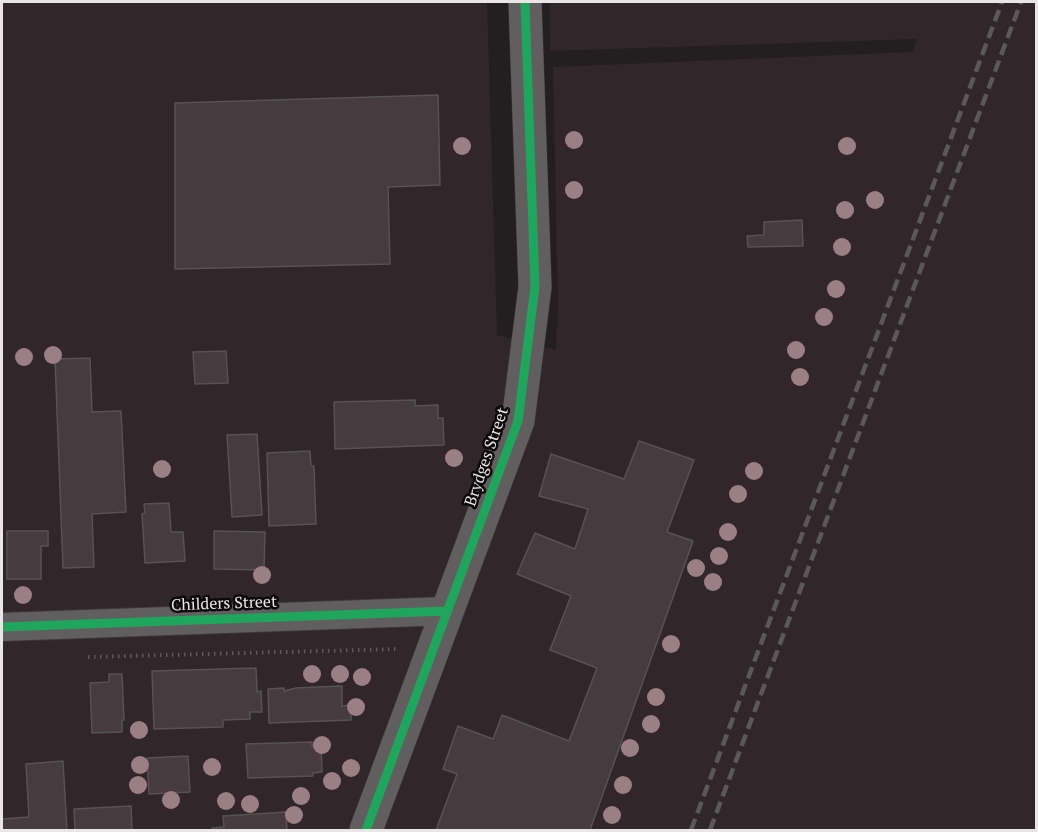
<!DOCTYPE html>
<style>
body{margin:0}
#map{position:relative;width:1038px;height:832px;overflow:hidden;background:#231f21;font-family:"PT Serif",serif}
canvas{display:block}
.frame{position:absolute;inset:0;border:3px solid #eae6e7;pointer-events:none}
</style>
<div id="map">
<canvas width="1038" height="832"></canvas>
<div class="frame"></div>
</div>
<script>
const ctx = document.querySelector('canvas').getContext('2d');
ctx.lineJoin = 'round';
function fillPath(path, color) {
  ctx.fillStyle = color;
  ctx.fill(path, 'evenodd');
}
function toPath(rows) {
  const path = new Path2D();
  for (const r of rows) {
    path.moveTo(r[0], r[1]);
    for (let i = 2; i < r.length; i += 2) path.lineTo(r[i], r[i + 1]);
  }
  return path;
}
function stroke(path, color, width, dash) {
  ctx.strokeStyle = color;
  ctx.lineWidth = width;
  ctx.lineCap = dash ? 'butt' : 'round';
  ctx.setLineDash(dash || []);
  ctx.stroke(path);
}
function drawText(font, color, halo, rows, align = 'center') {
  ctx.font = font + ' "PT Serif",serif';
  ctx.lineWidth = 5;
  ctx.setLineDash([]);
  ctx.textBaseline = 'middle';
  ctx.strokeStyle = halo;
  ctx.fillStyle = color;
  for (const [text, x, y, turn = 0] of rows) {
    ctx.save();
    ctx.translate(x, y);
    ctx.rotate((+turn || 0) * Math.PI / 180);
    ctx.textAlign = isNaN(turn) ? turn : align;
    if (halo) ctx.strokeText(text, 0, 0);
    ctx.fillText(text, 0, 0);
    ctx.restore();
  }
}
fillPath(toPath([
 [2,2,487,2,497,335,556,350,558,307,553,67,912,52,917,39,550,51,549,2,1036,2,1036,830,2,830]
]), '#312629');
const building = toPath([
 [438,95,440,185,388,187,390,264,175,269,175,103,438,95],
 [802,220,803,246,748,247,747,236,764,235,764,222,802,220],
 [226,351,228,383,195,384,193,352,226,351],
 [90,358,92,412,121,411,126,512,92,514,94,567,63,568,55,359,90,358],
 [415,400,415,406,438,405,438,418,443,418,444,445,335,449,334,402,415,400],
 [257,434,262,515,232,517,227,435,257,434],
 [639,441,694,460,667,532,693,541,590,830,436,830,457,774,443,769,458,726,493,739,502,715,569,741,597,668,550,650,571,596,517,574,535,533,575,549,588,509,539,496,551,454,624,479,639,441],
 [310,451,311,466,314,466,316,524,269,526,267,453,310,451],
 [169,503,171,532,183,532,185,561,145,563,142,514,145,513,144,504,169,503],
 [7,531,48,531,48,546,41,546,41,579,7,579,7,531],
 [214,531,265,532,264,570,214,569,214,531],
 [256,668,257,692,261,691,262,712,250,712,250,719,223,720,223,727,154,729,152,671,256,668],
 [109,674,122,674,124,720,122,720,122,732,92,733,90,683,109,682,109,674],
 [342,686,342,706,351,705,351,720,269,723,268,689,284,688,284,691,296,688,342,686],
 [312,742,312,746,321,745,322,772,313,773,313,776,248,778,246,744,312,742],
 [188,756,190,792,149,794,147,758,188,756],
 [63,761,67,830,2,830,2,819,29,817,26,764,63,761],
 [131,806,132,830,75,830,74,809,131,806],
 [286,812,287,830,212,830,212,828,224,827,223,816,286,812]
]);
fillPath(building, '#463b3f');
stroke(building, '#565354', 1.5);
const street = toPath([
 [2,627,448,611]
]);
const secondary = toPath([
 [366,830,518,421,535,287,525,2]
]);
stroke(street, '#3c393a', 30);
stroke(secondary, '#3c393a', 34);
stroke(toPath([
 [88,657,399,649]
]), '#5d5a5c', 4, [1.5, 4.5]);
stroke(street, '#615e5f', 28);
stroke(secondary, '#615e5f', 33);
stroke(toPath([
 [691,830,1002,2],
 [710,830,1021,2]
]), '#5b585a', 4.5, [12, 6]);
stroke(toPath([
 [2,627,448,611],
 [366,830,518,421,535,287,525,2]
]), '#20a55d', 9);
ctx.fillStyle = '#9b7f86';
for (const [x, y] of [
 [574,140],
 [462,146],
 [847,146],
 [574,190],
 [875,200],
 [845,210],
 [842,247],
 [836,289],
 [824,317],
 [796,350],
 [53,355],
 [24,357],
 [800,377],
 [454,458],
 [162,469],
 [754,471],
 [738,494],
 [728,532],
 [719,556],
 [696,568],
 [262,575],
 [713,582],
 [23,595],
 [671,644],
 [312,674],
 [340,674],
 [362,677],
 [656,697],
 [356,707],
 [651,724],
 [139,730],
 [322,745],
 [630,748],
 [140,765],
 [212,767],
 [351,768],
 [332,781],
 [138,785],
 [623,785],
 [301,796],
 [171,800],
 [226,801],
 [250,804],
 [294,815],
 [612,815]
]) {
  ctx.beginPath();
  ctx.arc(x, y, 9, 0, 2 * Math.PI);
  ctx.fill();
}
drawText('16px', '#eae6e7', '#0c090a', [
 ["Brydges Street",487,457,-71],
 ["Childers Street",224,604,-2]
]);
</script>
